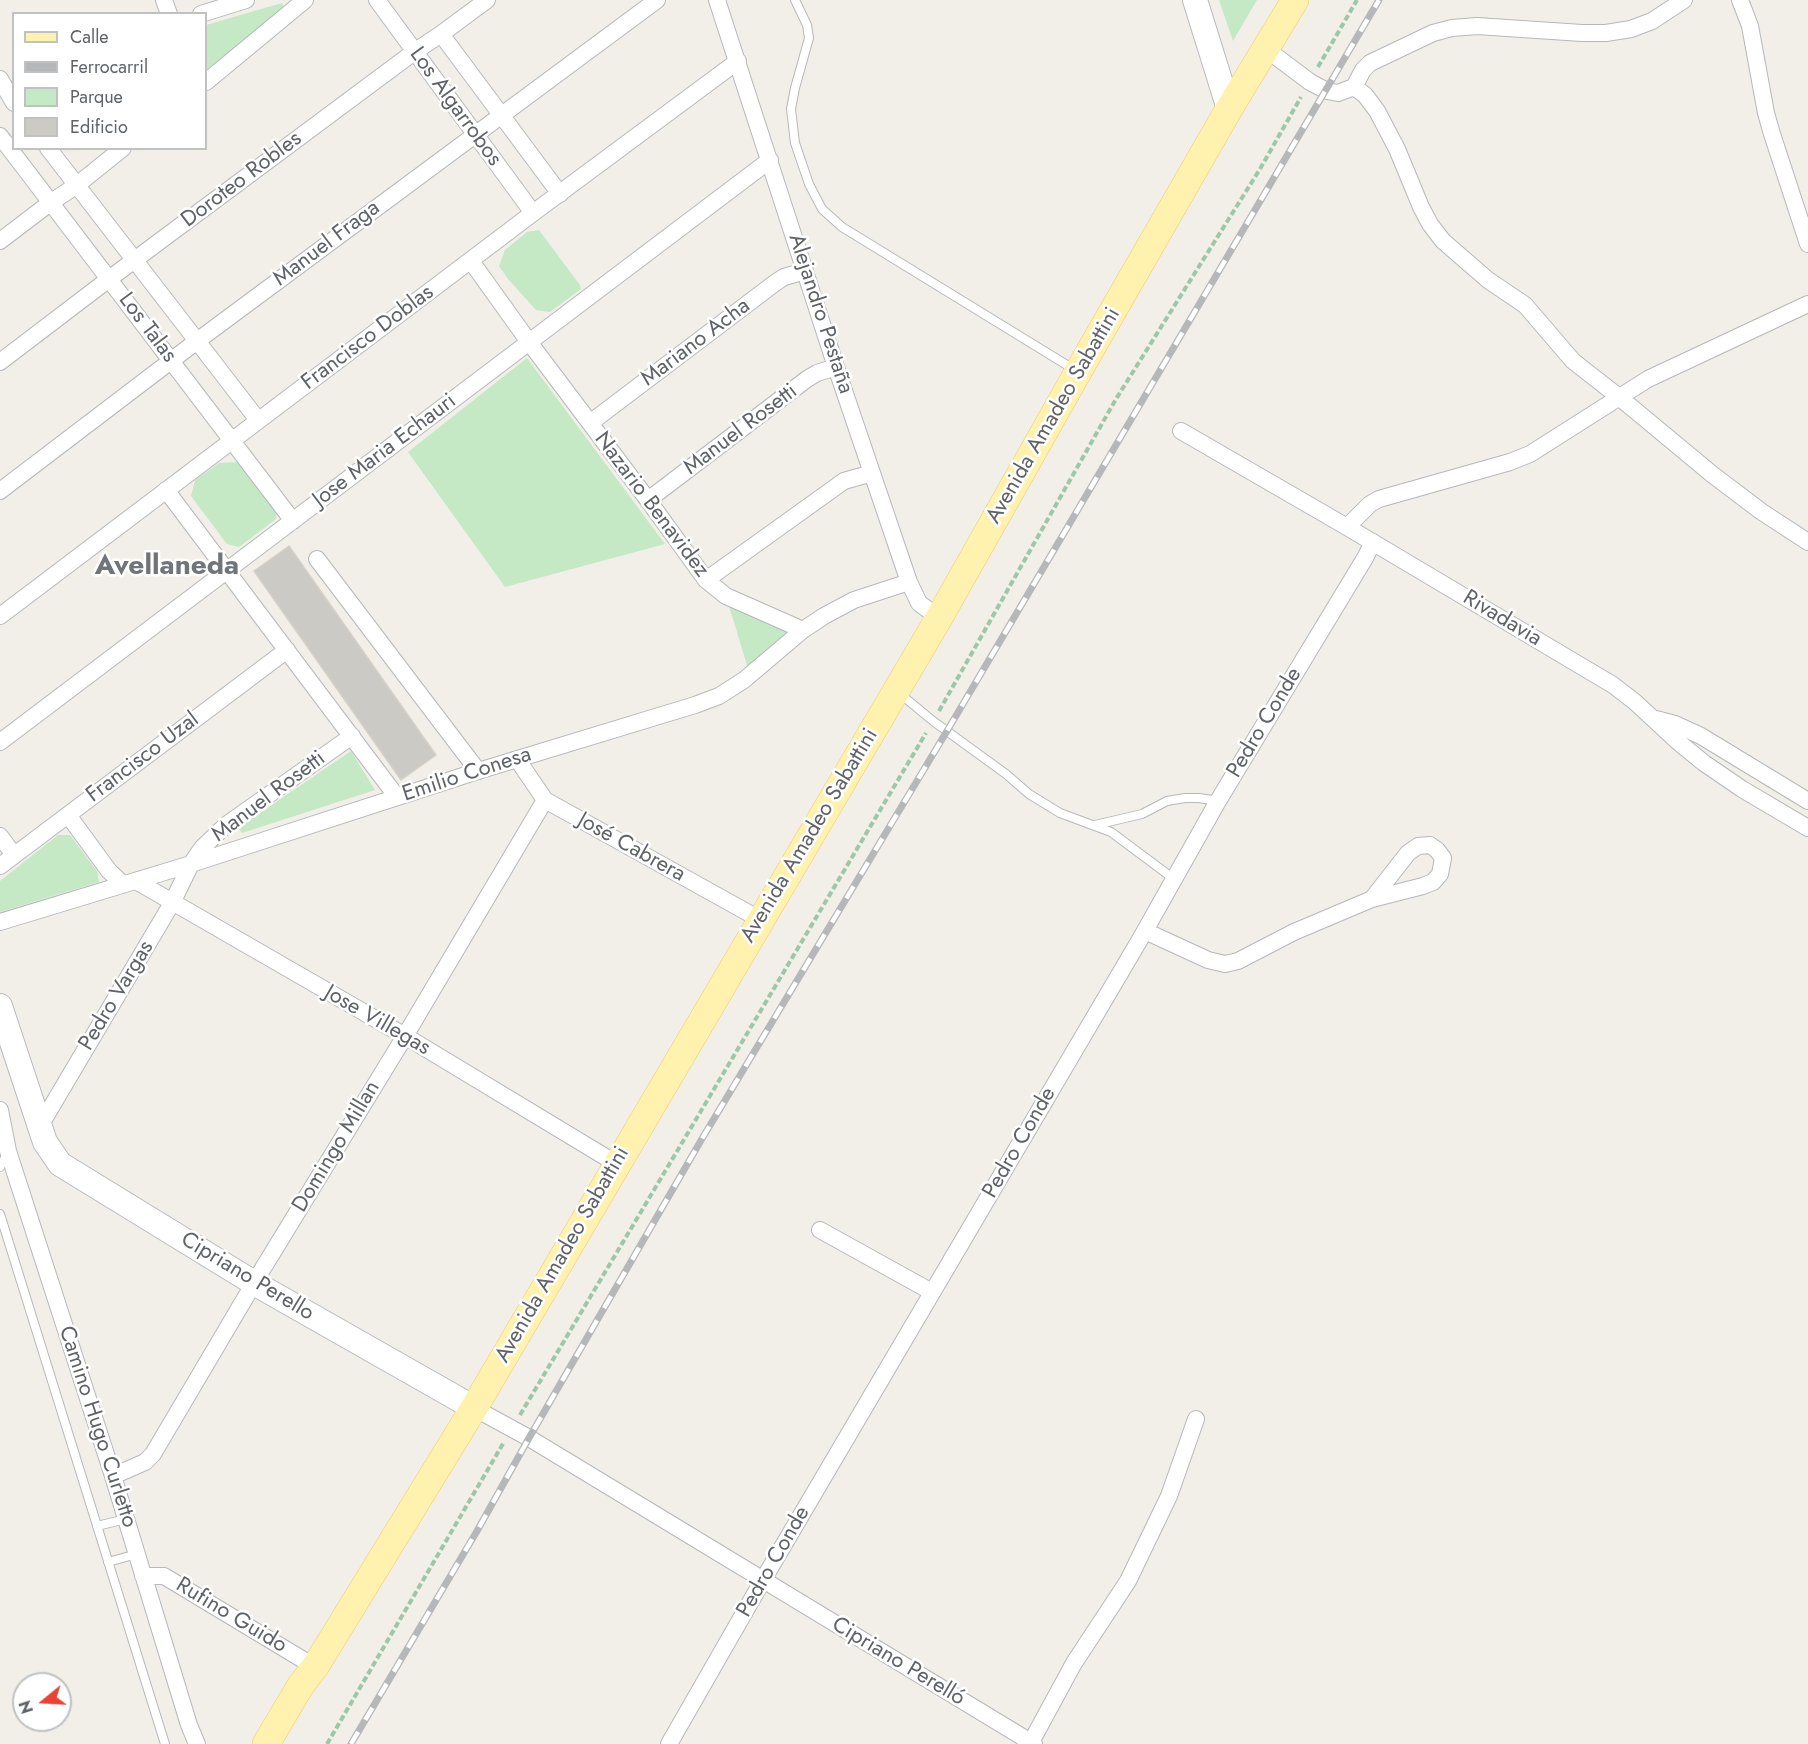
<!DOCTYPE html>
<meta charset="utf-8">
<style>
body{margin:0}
#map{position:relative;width:1808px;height:1744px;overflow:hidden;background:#f1efe8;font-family:Jost,sans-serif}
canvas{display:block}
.legend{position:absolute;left:12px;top:12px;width:195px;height:138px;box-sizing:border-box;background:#fff;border:2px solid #bfc1c3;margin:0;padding:8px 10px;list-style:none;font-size:18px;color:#5f6368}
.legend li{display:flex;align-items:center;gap:12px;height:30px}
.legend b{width:30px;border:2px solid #bfc1c3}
.north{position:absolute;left:12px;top:1672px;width:60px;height:60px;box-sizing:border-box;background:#fff;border:2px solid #bfc1c3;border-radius:50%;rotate:252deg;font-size:16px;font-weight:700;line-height:24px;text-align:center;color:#5f6368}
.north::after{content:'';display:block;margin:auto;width:21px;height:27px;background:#ea4335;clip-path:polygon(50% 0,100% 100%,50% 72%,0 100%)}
</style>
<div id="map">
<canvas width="1808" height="1744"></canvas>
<ul class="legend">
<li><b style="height:8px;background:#fff2af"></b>Calle</li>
<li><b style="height:8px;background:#b6b7b8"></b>Ferrocarril</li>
<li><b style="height:16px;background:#c5e8c5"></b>Parque</li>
<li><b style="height:16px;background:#cccac5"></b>Edificio</li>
</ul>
<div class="north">N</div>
</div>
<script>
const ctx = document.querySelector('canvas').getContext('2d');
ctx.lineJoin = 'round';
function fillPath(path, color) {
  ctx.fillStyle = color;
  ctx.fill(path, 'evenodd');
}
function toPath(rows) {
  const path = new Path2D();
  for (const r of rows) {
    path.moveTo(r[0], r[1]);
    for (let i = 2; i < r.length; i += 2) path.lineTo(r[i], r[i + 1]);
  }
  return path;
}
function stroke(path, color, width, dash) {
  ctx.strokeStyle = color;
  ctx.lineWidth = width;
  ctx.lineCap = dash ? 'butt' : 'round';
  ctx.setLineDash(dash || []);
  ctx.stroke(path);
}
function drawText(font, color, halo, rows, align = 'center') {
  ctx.font = font + ' Jost,sans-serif';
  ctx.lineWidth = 5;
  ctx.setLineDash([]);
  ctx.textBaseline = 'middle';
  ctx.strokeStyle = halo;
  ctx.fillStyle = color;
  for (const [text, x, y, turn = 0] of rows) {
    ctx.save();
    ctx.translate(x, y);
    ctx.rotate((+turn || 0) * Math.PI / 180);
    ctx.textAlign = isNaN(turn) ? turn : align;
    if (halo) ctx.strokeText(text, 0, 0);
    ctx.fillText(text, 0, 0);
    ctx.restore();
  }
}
fillPath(toPath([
 [1219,0,1257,0,1233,41],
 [282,3,284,9,206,70,206,25],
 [539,230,580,285,581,289,550,312,536,310,508,279,499,266,505,250,527,232],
 [527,358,665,544,505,587,408,452],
 [238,462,277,510,276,519,239,547,227,544,191,496,195,480,219,463],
 [726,596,803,630,750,675],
 [351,751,375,790,242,833,238,828],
 [58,835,70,835,97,871,99,882,0,912,0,881]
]), '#c5e8c5');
const building = toPath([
 [289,546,436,755,401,780,254,571,289,546]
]);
fillPath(building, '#cccac5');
stroke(building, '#d6d1c6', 1.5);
const service = toPath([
 [795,0,807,25,809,38,795,88,791,109,795,143,809,184,822,209,842,227,1075,370],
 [898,692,933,721,1006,774,1029,794,1060,813,1111,832,1174,879],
 [1095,825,1142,814,1167,801,1185,798,1199,798,1218,801],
 [0,1167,8,1152],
 [0,1214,165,1744],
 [97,1526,126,1519],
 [108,1562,137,1554]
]);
const minor = toPath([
 [164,0,169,14],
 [377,0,533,213],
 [717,0,836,367,909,582,919,603,939,618],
 [1740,0,1750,26,1766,113,1772,134,1808,244],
 [201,14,246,0],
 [441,34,560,194],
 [1266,49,1310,82,1327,91,1338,93,1354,87,1365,95,1377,111,1397,149,1421,207,1430,224,1443,241,1488,280,1525,305,1573,361,1619,397,1713,475,1762,512,1808,542],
 [0,79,14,103],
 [206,82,305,0],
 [1354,87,1363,70,1370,63,1433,33,1452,28,1477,26,1582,33,1606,33,1631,29,1652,21,1684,0],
 [0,136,293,521],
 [48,148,258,420],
 [0,241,50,203,77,185,123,148],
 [471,261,529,342,648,500,706,580,726,596,803,630],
 [0,362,109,279,414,52,441,34,487,0],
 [590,423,775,283,784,277,805,271],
 [1181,431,1347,527,1613,685,1635,702,1677,741,1704,763,1742,789,1808,828],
 [166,490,397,797],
 [0,491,197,341,657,0],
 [648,500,807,379,817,373,836,367],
 [1347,527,1370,504,1379,499,1510,462,1530,454,1648,379,1808,304],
 [317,559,478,771],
 [706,580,844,481,872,473],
 [0,616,533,213,738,61],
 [1656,719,1675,724,1701,736,1808,801],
 [0,742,770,160],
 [517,759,545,800,761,920],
 [68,815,109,871,123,884],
 [0,836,14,855],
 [0,866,287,650],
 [136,881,405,1036,617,1164],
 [0,922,191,864,478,771,695,705,719,696,744,680,803,630,824,616,854,600,909,582],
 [1145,931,1208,960,1225,964,1238,961,1294,932,1372,899,1423,886,1433,882,1440,874,1443,858,1437,850,1430,845,1418,846,1408,853,1372,899],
 [0,1110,8,1151,113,1476,189,1725,197,1744],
 [40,1126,172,903,191,864,202,848,226,825,352,736],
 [820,1230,932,1292],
 [474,1408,529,1438,1034,1744],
 [113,1476,145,1462,153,1454,254,1283,405,1036,545,800],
 [143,1576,164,1576,315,1667],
 [669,1744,763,1580,1142,936,1218,801,1365,558,1373,542],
 [1030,1744,1074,1663,1128,1581,1169,1496,1196,1419]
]);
const secondary = toPath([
 [1195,0,1229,109],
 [0,1006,45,1142,60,1164,254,1283,474,1408]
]);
const primary = toPath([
 [266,1744,301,1685,315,1667,474,1408,939,618,1091,349,1229,109,1295,0]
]);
stroke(service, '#b5b8bc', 10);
stroke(minor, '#b5b8bc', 18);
stroke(secondary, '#b6babf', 26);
stroke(primary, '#f2c960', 28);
stroke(toPath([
 [1318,67,1357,0],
 [939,711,1116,399,1260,169,1301,97],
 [520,1415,926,733],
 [327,1744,504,1442]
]), '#9cc7a9', 4, [6, 3]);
stroke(service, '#fff', 8);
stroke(minor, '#fff', 16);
stroke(secondary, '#fff', 24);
stroke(primary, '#fff2af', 27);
const rail = toPath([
 [351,1744,477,1531,529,1438,703,1137,947,731,1379,0]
]);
stroke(rail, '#b6b7b8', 7);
stroke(rail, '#fff', 4.5, [14]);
drawText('22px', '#5f6368', '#fff', [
 ["Los Algarrobos",455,107,54],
 ["Doroteo Robles",242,180,-37],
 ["Manuel Fraga",327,244,-37],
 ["Alejandro Pestaña",820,314,72],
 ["Los Talas",147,328,53],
 ["Francisco Doblas",368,338,-37],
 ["Mariano Acha",696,343,-37],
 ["Avenida Amadeo Sabattini",1054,416,-60],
 ["Manuel Rosetti",741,430,-37],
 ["Jose Maria Echauri",385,451,-37],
 ["Nazario Benavidez",651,505,53],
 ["Rivadavia",1502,619,31],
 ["Pedro Conde",1265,723,-59],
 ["Francisco Uzal",143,758,-37],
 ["Emilio Conesa",467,775,-18],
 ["Manuel Rosetti",269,797,-37],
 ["Avenida Amadeo Sabattini",810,836,-59],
 ["José Cabrera",631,848,29],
 ["Pedro Vargas",117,996,-59],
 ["Jose Villegas",377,1021,30],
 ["Pedro Conde",1020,1143,-60],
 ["Domingo Millan",337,1147,-59],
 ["Avenida Amadeo Sabattini",563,1255,-60],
 ["Cipriano Perello",247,1277,31],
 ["Camino Hugo Curletto",97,1427,72],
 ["Pedro Conde",774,1562,-60],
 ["Rufino Guido",231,1616,31],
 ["Cipriano Perelló",898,1662,31]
]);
drawText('bold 28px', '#70757a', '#fff', [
 ["Avellaneda",167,567]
]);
</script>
